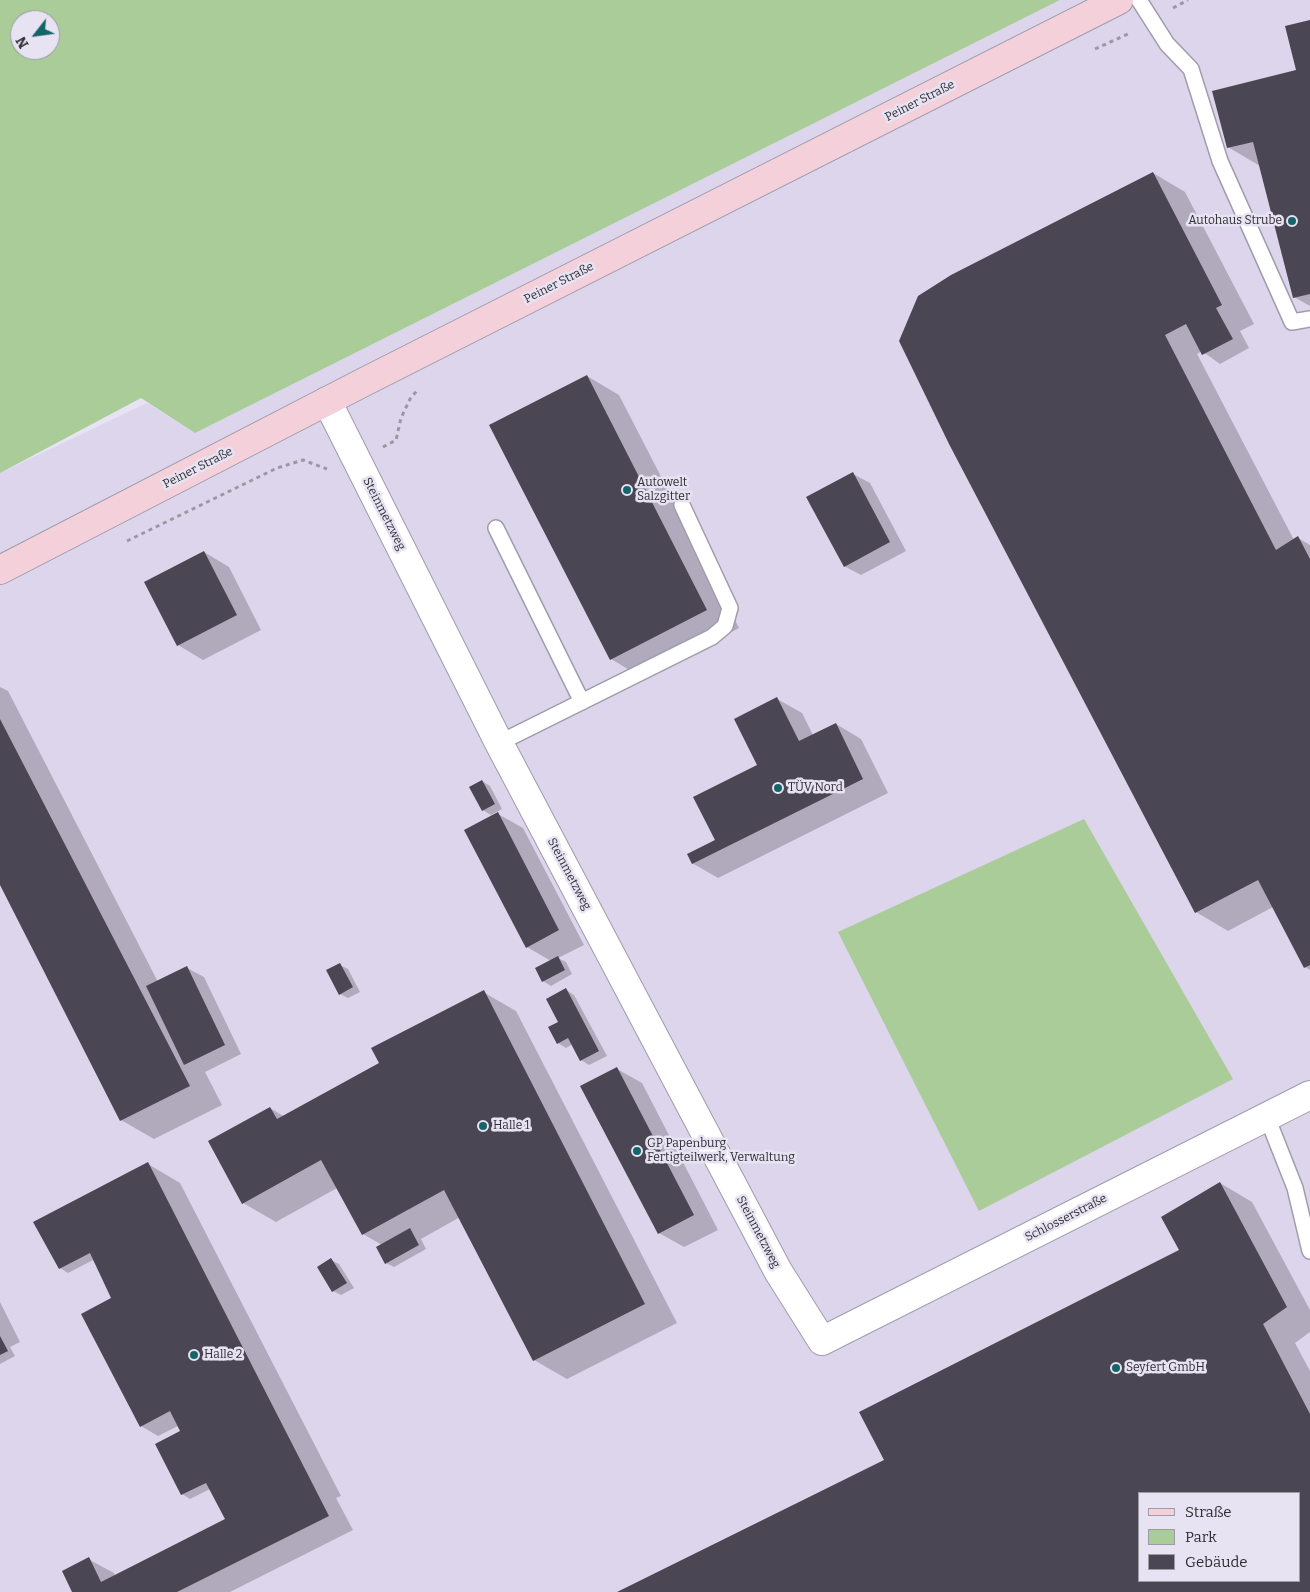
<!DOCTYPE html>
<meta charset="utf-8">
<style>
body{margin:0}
#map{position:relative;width:1310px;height:1592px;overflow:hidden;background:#e7e3f2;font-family:Bitter,serif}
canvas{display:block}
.legend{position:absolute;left:1138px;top:1492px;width:162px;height:90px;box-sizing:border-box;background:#e7e3f2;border:1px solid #9d9ba6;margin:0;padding:6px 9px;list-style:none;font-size:15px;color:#2f2e34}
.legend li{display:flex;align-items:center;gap:10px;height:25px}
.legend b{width:25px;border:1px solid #9d9ba6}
.north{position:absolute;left:10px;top:10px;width:50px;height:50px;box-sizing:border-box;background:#e7e3f2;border:1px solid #9d9ba6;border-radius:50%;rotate:240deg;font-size:14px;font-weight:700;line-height:20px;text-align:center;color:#2f2e34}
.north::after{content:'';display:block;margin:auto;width:18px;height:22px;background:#15646a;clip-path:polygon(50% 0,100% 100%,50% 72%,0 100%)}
</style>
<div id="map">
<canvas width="1310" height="1592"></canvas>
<ul class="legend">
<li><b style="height:6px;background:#f4d0db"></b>Straße</li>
<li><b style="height:14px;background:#a9cc99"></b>Park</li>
<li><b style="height:14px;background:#4a4653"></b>Gebäude</li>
</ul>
<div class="north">N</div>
</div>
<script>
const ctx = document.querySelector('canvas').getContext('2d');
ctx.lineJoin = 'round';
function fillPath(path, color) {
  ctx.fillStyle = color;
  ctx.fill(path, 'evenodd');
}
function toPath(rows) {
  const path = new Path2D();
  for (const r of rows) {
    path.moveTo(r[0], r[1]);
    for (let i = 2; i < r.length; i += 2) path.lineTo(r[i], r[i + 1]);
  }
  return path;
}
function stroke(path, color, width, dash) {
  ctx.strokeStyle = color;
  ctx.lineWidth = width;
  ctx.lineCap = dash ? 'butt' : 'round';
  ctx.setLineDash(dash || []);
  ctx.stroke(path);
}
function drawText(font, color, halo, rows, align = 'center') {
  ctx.font = font + ' Bitter,serif';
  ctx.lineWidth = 5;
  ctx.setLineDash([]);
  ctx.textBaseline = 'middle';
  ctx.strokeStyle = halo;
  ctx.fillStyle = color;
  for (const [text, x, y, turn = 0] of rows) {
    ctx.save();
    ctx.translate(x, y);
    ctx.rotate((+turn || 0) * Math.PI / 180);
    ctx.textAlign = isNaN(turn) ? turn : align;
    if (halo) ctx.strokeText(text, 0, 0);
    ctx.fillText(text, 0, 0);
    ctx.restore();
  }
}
fillPath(toPath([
 [1060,0,1310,0,1310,1592,0,1592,0,473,147,403,195,433],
 [1139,1493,1299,1493,1299,1581,1139,1581]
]), '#dcd5ec');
fillPath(toPath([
 [0,0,1060,0,195,433,141,398,0,473],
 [20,20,50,20,50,50,20,50],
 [1084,819,1233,1079,979,1211,838,932]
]), '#a9cc99');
fillPath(toPath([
 [1310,21,1310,306,1294,297,1260,166,1228,147,1298,71],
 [1153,173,1185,192,1254,324,1240,331,1249,348,1220,364,1202,351,1197,354,1294,540,1298,538,1310,545,1310,970,1305,967,1273,907,1228,931,1196,912],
 [587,376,619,395,739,628,643,678,611,659],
 [853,474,870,483,906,551,861,575,844,566],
 [204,552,229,567,261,630,203,660,178,645],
 [0,687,8,691,158,982,187,968,204,977,241,1054,205,1072,222,1105,154,1139,121,1120,0,883],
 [777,699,802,713,813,735,836,724,861,739,888,793,718,878,692,863,717,841,759,765],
 [482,781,490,786,502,809,491,815,483,810],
 [498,814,523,828,584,945,558,958,566,962,572,974,551,986,543,981,551,961,527,947],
 [340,965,348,969,360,992,348,998,340,994],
 [566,990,574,995,607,1056,589,1065,581,1060,573,1044,566,1048,558,1043],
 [483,992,516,1011,677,1323,567,1379,534,1360,460,1217,421,1239,426,1249,394,1267,386,1263,382,1245,363,1234,337,1188,276,1222,243,1203,270,1108,285,1117,381,1064],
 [617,1069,642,1083,718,1230,684,1247,659,1233],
 [148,1164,180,1183,341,1496,336,1498,353,1530,230,1592,74,1592,88,1559,114,1573,115,1576,227,1520,210,1489,190,1499,182,1494,181,1432,178,1426,158,1436,141,1426,115,1302,93,1260,68,1273,60,1268,35,1222],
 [1220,1183,1252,1202,1310,1310,1310,1332,1295,1343,1310,1371,1310,1592,620,1592,885,1461,1181,1250],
 [1139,1493,1299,1493,1299,1581,1139,1581],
 [331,1260,339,1264,354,1288,341,1295,333,1291],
 [0,1302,20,1342,10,1347,15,1356,0,1364]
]), '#0003');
fillPath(toPath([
 [1310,20,1310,294,1293,298,1253,142,1227,148,1212,91,1296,70,1285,26],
 [1153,172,1222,305,1216,308,1233,339,1202,355,1186,324,1165,335,1276,550,1298,536,1310,559,1310,965,1304,968,1258,880,1195,913,949,444,899,341,918,296,951,275],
 [587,375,707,610,610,660,489,425],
 [853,472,890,542,844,567,806,497],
 [204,551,237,615,177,646,144,582],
 [777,697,799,741,836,723,863,779,692,864,687,854,715,840,693,797,757,765,734,719],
 [0,719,190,1086,120,1121,0,885],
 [482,780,495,804,482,811,469,787],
 [498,812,559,930,526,948,464,830],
 [558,956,565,970,542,982,535,968],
 [340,963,353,987,339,995,326,970],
 [187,966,225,1045,184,1065,146,986],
 [566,988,599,1051,580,1061,568,1038,557,1044,548,1027,558,1022,546,999],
 [484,990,645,1304,533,1361,444,1190,362,1235,321,1160,242,1204,208,1141,270,1107,277,1119,379,1063,371,1048],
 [617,1067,694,1215,658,1234,580,1086],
 [148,1162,329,1516,177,1592,72,1592,62,1571,89,1557,101,1582,225,1519,206,1483,181,1495,155,1444,180,1431,170,1411,140,1427,81,1314,111,1298,90,1253,59,1269,33,1222],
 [1220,1182,1287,1307,1263,1324,1310,1414,1310,1592,617,1592,884,1460,859,1412,1179,1250,1161,1217],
 [1139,1493,1299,1493,1299,1581,1139,1581],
 [410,1228,419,1245,385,1264,376,1247],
 [331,1258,347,1283,332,1292,317,1267],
 [0,1336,8,1351,0,1355]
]), '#4a4653');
const service = toPath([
 [1139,0,1167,44,1191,69,1220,161,1292,322,1310,319],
 [496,528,582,702],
 [499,743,712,637,725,626,730,608,682,505],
 [1267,1117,1295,1188,1310,1251]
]);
const minor = toPath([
 [327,401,499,743,778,1271,822,1341,1310,1095]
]);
const secondary = toPath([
 [0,570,366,381,1119,0]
]);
stroke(service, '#a09cab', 18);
stroke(minor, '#a09cab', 30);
stroke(secondary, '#a09cab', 30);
stroke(toPath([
 [1173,8,1188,0],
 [1095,49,1130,33],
 [383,447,396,440,401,418,411,397,417,391],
 [127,541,277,468,303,460,327,469]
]), '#9b98a3', 3, [4, 4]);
stroke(service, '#fff', 15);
stroke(minor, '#fff', 28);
stroke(secondary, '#f4d0db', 28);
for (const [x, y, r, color] of [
 [1292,221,5,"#15646a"],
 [627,490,5,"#15646a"],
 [778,788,5,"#15646a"],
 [483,1126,5,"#15646a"],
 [637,1151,5,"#15646a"],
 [194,1355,5,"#15646a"],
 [1116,1368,5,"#15646a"]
]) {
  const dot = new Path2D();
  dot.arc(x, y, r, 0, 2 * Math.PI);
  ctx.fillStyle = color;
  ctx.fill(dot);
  stroke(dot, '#e7e3f2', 2);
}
drawText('12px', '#2f2e34', '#e7e3f2', [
 ["Peiner Straße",920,101,-27],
 ["Peiner Straße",559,283,-27],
 ["Peiner Straße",198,468,-27],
 ["Steinmetzweg",384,514,63],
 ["Steinmetzweg",569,874,62],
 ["Schlosserstraße",1066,1218,-27],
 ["Steinmetzweg",758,1232,62]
]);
drawText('12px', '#2f2e34', '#e7e3f2', [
 ["Autohaus Strube",1282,221,"right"],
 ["Autowelt",637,483],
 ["Salzgitter",637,497],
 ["TÜV Nord",788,788],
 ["Halle 1",493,1126],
 ["GP Papenburg",647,1144],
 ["Fertigteilwerk, Verwaltung",647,1158],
 ["Halle 2",204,1355],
 ["Seyfert GmbH",1126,1368]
], 'left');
</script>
